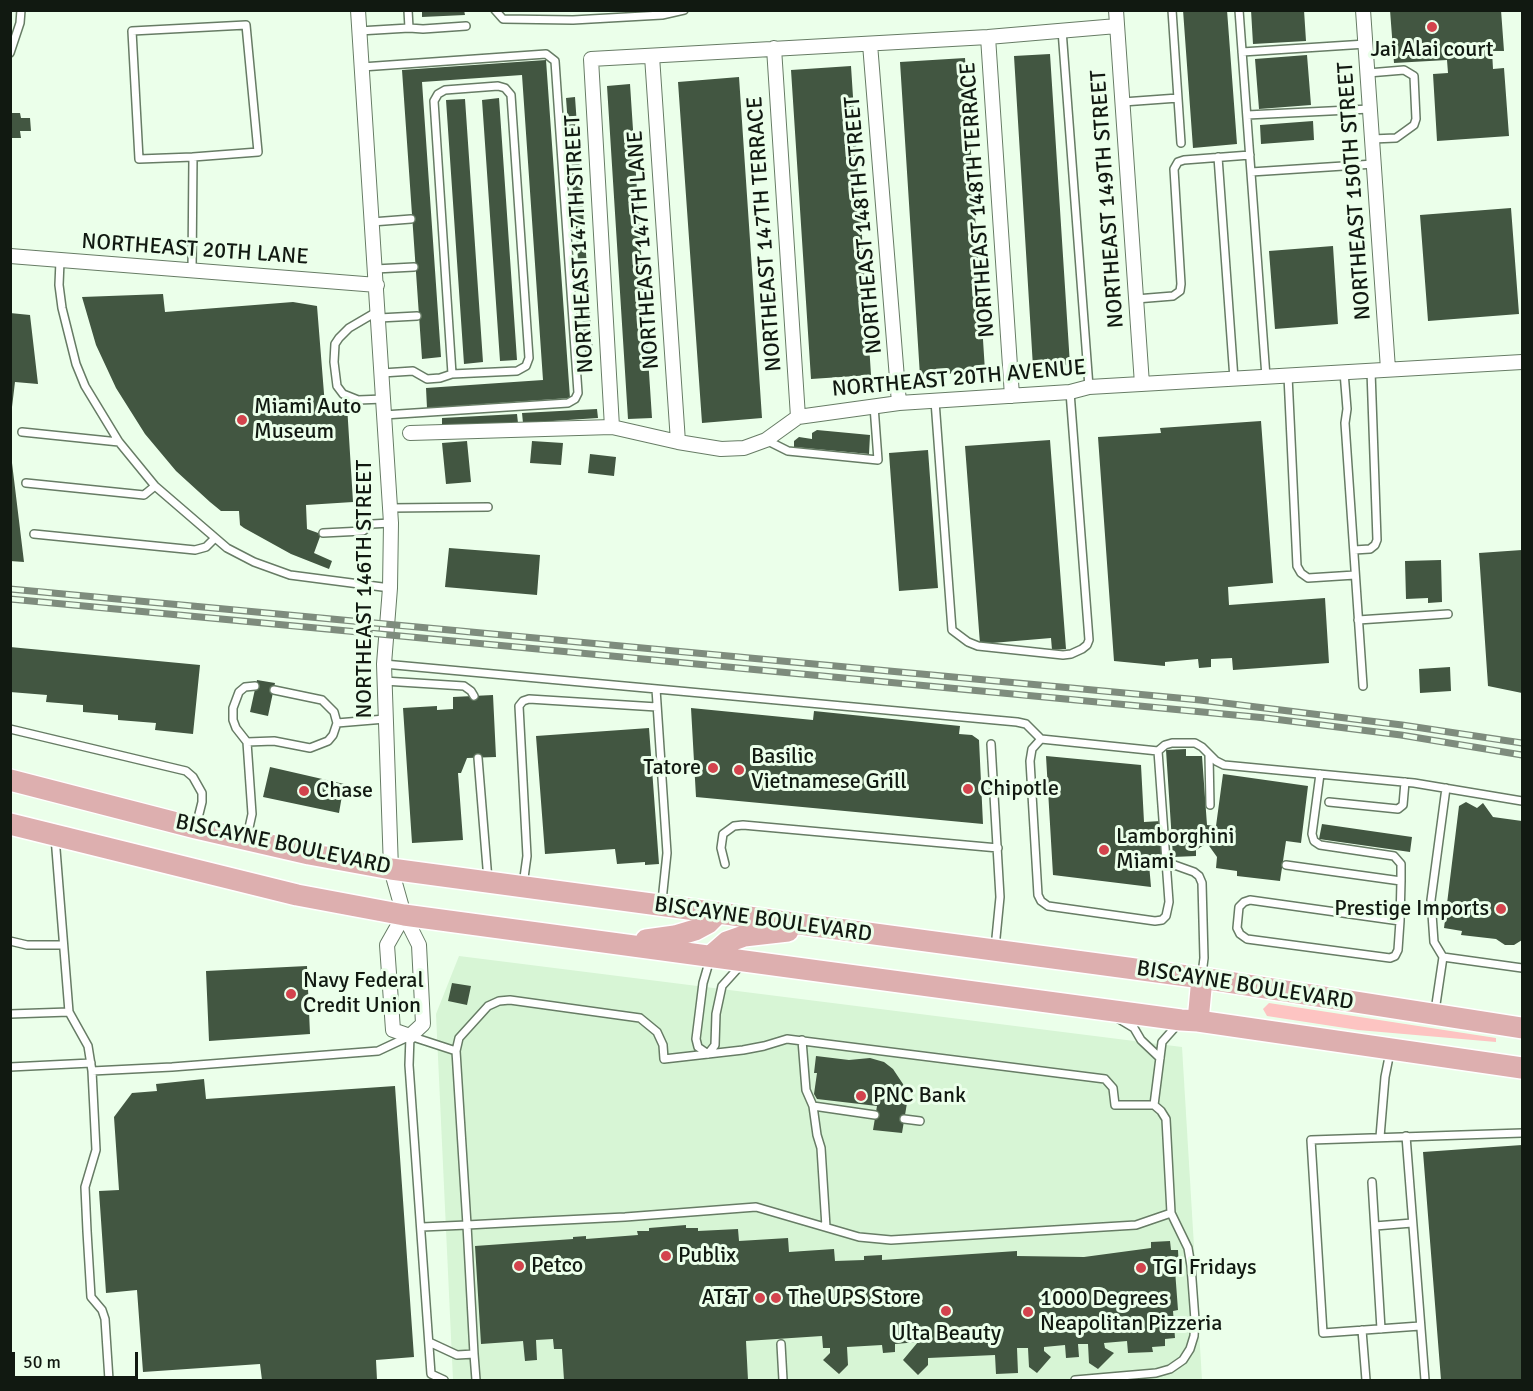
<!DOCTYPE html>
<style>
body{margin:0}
#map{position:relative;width:1533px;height:1391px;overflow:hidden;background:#ebffea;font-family:Signika,sans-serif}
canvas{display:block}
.frame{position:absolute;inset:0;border:12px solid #111911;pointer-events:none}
.scale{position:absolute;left:12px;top:1352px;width:126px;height:27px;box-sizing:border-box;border:3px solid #111911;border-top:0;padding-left:8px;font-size:18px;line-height:21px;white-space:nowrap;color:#111911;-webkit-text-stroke:4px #ebffea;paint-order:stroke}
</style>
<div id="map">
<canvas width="1533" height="1391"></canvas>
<div class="frame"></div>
<div class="scale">50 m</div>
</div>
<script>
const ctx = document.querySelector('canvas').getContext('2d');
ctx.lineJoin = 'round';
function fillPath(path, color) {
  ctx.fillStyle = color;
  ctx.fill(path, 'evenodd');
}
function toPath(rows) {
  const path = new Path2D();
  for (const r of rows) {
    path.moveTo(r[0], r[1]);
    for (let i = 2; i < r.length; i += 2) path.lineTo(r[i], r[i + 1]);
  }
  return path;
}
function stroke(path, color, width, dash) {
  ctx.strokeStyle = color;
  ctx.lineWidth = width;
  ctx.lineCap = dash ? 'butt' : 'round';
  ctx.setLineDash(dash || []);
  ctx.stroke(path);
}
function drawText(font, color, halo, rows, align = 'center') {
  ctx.font = font + ' Signika,sans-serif';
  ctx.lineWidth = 6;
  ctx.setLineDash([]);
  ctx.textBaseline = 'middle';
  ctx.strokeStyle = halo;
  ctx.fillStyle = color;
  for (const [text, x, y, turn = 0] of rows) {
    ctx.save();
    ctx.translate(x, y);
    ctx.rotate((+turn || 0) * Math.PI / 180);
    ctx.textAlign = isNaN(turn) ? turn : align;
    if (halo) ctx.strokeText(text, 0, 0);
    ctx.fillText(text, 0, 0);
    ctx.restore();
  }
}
fillPath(toPath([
 [459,956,1182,1047,1202,1380,453,1380,436,1014]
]), '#d7f5d5');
fillPath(toPath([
 [1269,1003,1496,1038,1496,1042,1358,1030,1267,1016,1263,1009]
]), '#fdc4c2');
fillPath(toPath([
 [422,10,464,10,465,15,422,17],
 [1183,10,1227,10,1237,144,1193,148],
 [1251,10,1304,10,1306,41,1253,44],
 [1390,10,1501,10,1504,51,1492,51,1493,69,1504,68,1509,136,1437,141,1433,74,1448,73,1447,60,1394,63],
 [1050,54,1070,365,1033,367,1014,56],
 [1307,55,1311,105,1259,109,1255,59],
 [965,58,985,371,920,376,900,62],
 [546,60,570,398,427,408,426,388,543,380,522,75,422,82,441,357,422,359,402,70],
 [851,66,871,375,811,379,791,70],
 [739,77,762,418,702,423,678,82],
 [630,84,652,418,628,419,607,86],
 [575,97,593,353,585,354,566,98],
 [499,98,517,360,500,361,482,100],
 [465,99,483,362,464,364,446,100],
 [10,113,20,113,21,118,30,118,31,131,20,131,21,138,10,138],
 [1313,121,1314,140,1261,144,1260,125],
 [1511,208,1519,314,1428,321,1420,215],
 [1333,246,1338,324,1275,329,1269,251],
 [163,294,165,312,293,302,317,306,325,406,347,405,353,502,306,505,307,529,321,534,314,553,332,561,329,569,291,554,244,528,240,525,239,511,221,511,210,502,176,471,145,434,116,388,96,345,82,297],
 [10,313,30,315,38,384,15,382,12,407,10,407],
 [597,409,598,418,523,423,522,413],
 [517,414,518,423,442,427,442,418],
 [1261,421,1273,583,1228,587,1229,605,1325,598,1329,663,1233,670,1232,658,1211,659,1211,667,1199,668,1198,659,1165,662,1165,666,1114,661,1098,437,1161,433,1160,428],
 [817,430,870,435,869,454,794,447,794,441,799,437,812,439,812,433],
 [1050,440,1066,649,1052,650,1051,638,980,644,965,446],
 [467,441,471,482,446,484,442,443],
 [532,441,563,443,561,465,530,463],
 [928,450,938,588,899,591,889,453],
 [590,454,616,457,614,476,588,473],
 [10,463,12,463,24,562,10,561],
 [449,548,540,555,537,595,445,587],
 [1522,550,1522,693,1488,686,1479,553],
 [1441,560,1442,602,1428,603,1428,598,1406,599,1405,561],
 [10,647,200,665,193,734,155,730,156,723,118,720,118,715,83,712,83,705,46,702,47,695,10,692],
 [1450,667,1451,691,1420,693,1419,669],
 [257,680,275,683,268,716,250,712],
 [493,695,496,757,467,758,461,773,458,773,463,840,412,843,403,708,437,706,437,710,453,709,453,697],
 [691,708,813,720,814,711,960,726,959,734,972,735,979,740,983,824,696,797],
 [649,728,659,864,645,865,645,862,617,864,615,849,545,854,536,736],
 [1186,749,1186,756,1202,756,1207,825,1216,826,1223,774,1308,786,1301,843,1286,841,1280,881,1237,876,1237,871,1216,868,1217,857,1207,843,1196,850,1196,856,1173,857,1166,750],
 [1046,756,1141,765,1144,822,1161,821,1164,864,1149,864,1151,887,1053,875],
 [270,767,344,784,339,813,263,797],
 [1466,802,1477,808,1483,803,1493,817,1522,821,1522,940,1514,945,1505,945,1496,939,1461,935,1462,931,1444,928,1459,806],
 [1322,824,1412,837,1410,852,1319,839],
 [307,966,310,1034,209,1041,206,971],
 [452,983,471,986,467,1005,448,1001],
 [816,1056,849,1060,870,1058,884,1062,893,1069,903,1084,907,1103,902,1133,873,1130,877,1106,817,1099,814,1094,817,1073,814,1073],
 [204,1079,206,1099,395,1086,414,1357,376,1360,377,1380,262,1380,260,1364,143,1372,137,1290,106,1293,99,1191,119,1190,114,1117,132,1093,157,1091,156,1084],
 [1522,1145,1522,1380,1441,1380,1423,1152],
 [686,1225,686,1228,698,1228,698,1231,738,1229,739,1241,788,1238,789,1252,834,1249,835,1261,864,1260,864,1256,882,1255,882,1260,1017,1251,1017,1256,1084,1257,1151,1248,1151,1242,1170,1241,1171,1250,1178,1250,1179,1270,1175,1270,1178,1310,1173,1311,1175,1338,1165,1339,1165,1346,1152,1347,1153,1352,1128,1353,1127,1341,1104,1343,1105,1348,1114,1353,1098,1369,1089,1363,1088,1344,1078,1344,1079,1357,1066,1358,1065,1345,1044,1347,1044,1351,1051,1357,1037,1373,1029,1367,1028,1348,1017,1348,1018,1373,996,1374,995,1355,928,1358,928,1365,918,1375,903,1360,918,1342,895,1344,895,1352,883,1353,882,1345,847,1347,848,1365,839,1374,823,1360,830,1353,830,1348,823,1348,822,1336,746,1341,748,1380,564,1380,562,1349,554,1349,553,1339,536,1340,537,1360,525,1361,523,1341,481,1344,475,1246,573,1239,573,1237,586,1236,586,1239,638,1235,637,1231,649,1231,649,1228]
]), '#425641');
const lane = toPath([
 [495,10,503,19,573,20,662,15,684,10],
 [1172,10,1181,143],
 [1239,10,1266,377],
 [409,28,423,29,466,26],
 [1062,30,1089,387],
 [359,31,409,28,408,10],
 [1242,52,1366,44],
 [10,53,20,23,21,10],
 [362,67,546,54,555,61,578,393,575,399,568,403,384,415],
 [1368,73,1404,70,1414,76,1416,119,1414,125,1396,138,1372,139],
 [1123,102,1178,98],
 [1247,115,1370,109],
 [1218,157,1234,379],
 [1251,172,1374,164],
 [372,222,411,219],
 [60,261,59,285,62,308,76,364,85,386,119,442,155,486,227,548,254,562,290,575,390,588],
 [375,269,414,267],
 [192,271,193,157,258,152,246,25,132,31,139,159,193,157],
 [1136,299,1173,296,1180,291,1181,284,1174,169,1178,162,1184,160,1250,155],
 [378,311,349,328,339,338,335,344,334,362,337,386,343,394,358,400,384,399],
 [379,318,417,316],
 [1344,372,1347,409,1345,423,1363,686],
 [382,373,413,371,427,379,440,378,452,374,434,101,438,94,445,90,498,86,505,88,511,95,529,358,526,366,517,371,452,374],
 [1288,376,1297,566,1301,573,1308,578,1355,575],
 [935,401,952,630,968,642,978,646,1063,655,1071,654,1082,649,1087,645,1089,640,1070,392],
 [22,432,119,442],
 [766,440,788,451,878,460,874,406],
 [26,483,144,495,155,486],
 [390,508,488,507],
 [323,533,363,531,372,524,391,523],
 [34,534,195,550,206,547,215,538],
 [1354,550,1370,549,1375,545,1377,540,1371,371],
 [1358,620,1448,614],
 [384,664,1017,722,1026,724,1041,739,1158,751,1165,745,1172,743,1195,743,1202,747,1216,761,1224,765,1414,783,1522,801],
 [384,681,464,686,471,691,474,696],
 [656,689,667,853,662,901],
 [274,690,322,700,334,712,337,723],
 [10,729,186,771,193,777,202,793,202,802,196,826],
 [1041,739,1032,749,1030,761,1038,895,1041,901,1048,906,1155,921,1162,920,1166,916,1169,902,1158,751],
 [247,742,236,728,233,720,233,708,239,692,245,687,255,686],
 [991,744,1000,897,995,948],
 [1209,755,1210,805],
 [478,758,488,880],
 [1329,802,1398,809,1403,805,1405,782],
 [55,837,69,1012,88,1046,92,1071,172,1067,378,1051,410,1036,456,1051],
 [247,837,252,814,247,742,274,741,310,748,328,741,333,735,337,723,385,719],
 [1166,862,1194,872,1199,876,1202,883,1204,958,1202,974],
 [725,864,721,848,723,834,734,826,743,825,998,848],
 [1286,865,1401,881,1401,864,1394,856,1320,845,1314,841,1312,834,1320,774],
 [523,885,527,856,519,706,523,701,529,699,657,707],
 [1400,921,1250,900,1244,902,1239,907,1237,928,1240,934,1247,939,1390,958,1395,956,1398,950,1400,921,1401,881],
 [10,941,27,945,63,945],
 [1443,957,1434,942,1431,900,1446,788],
 [710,959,703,983,696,1039,698,1047,708,1054,715,1045,716,1014,722,986,741,965],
 [1435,1011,1443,957,1522,968],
 [10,1014,69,1012],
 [1119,1019,1134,1028,1141,1040,1160,1058],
 [410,1036,409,1065,431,1374,444,1380],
 [802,1040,806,1090,813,1106,817,1135,821,1148,826,1227],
 [10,1067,91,1063],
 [92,1071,96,1150,85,1187,87,1231,91,1297,102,1310,105,1319,109,1380],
 [1154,1105,1162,1042,1178,1024],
 [813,1106,875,1115],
 [904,1119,920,1121],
 [1406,1136,1425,1380],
 [1380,1137,1385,1077,1390,1052],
 [1372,1182,1381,1329],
 [1375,1226,1412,1223],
 [422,1227,467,1225,523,1222,625,1217,756,1207,859,1237,891,1240,1136,1225,1171,1213,1166,1119,1161,1111,1154,1105,1115,1105,1113,1088,1105,1079,787,1039,764,1046,743,1050,664,1059,663,1045,657,1032,640,1018,510,1000,499,1001,488,1006,459,1038,456,1051,467,1225,474,1354,476,1380],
 [1420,1326,1323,1333,1311,1140,1522,1133],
 [1362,1330,1366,1380],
 [429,1342,457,1355,474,1354],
 [781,1344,783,1380],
 [1075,1380,1156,1373,1170,1369,1183,1360,1190,1349,1194,1336,1195,1320,1191,1266,1188,1248,1171,1213]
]);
const street = toPath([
 [358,10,391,523,390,588,384,664,391,869,404,915,419,945,423,1024,410,1036,393,1030,387,945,404,915],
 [1116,10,1142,384],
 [1363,10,1388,369],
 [988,37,1012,396],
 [870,44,899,403],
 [774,48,798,417],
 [652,56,678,442],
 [10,256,377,285],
 [612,427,591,59,988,37,1117,26],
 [410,433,612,427,678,442,721,449,744,448,766,440,798,417,899,403,1070,392,1089,387,1522,362]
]);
const primary = toPath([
 [10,780,196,828,309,854,391,869,1202,978,1522,1028],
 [10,824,297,895,404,915,1181,1020,1198,1021,1522,1068],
 [646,940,675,936,695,930,708,923,718,913],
 [711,956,727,942,744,936,788,931],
 [1198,1021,1202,978]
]);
stroke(lane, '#677c65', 10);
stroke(street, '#677c65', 16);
stroke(primary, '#fff', 24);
stroke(lane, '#fff', 7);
stroke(street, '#fff', 14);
stroke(primary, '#ddafaf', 21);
const rail = toPath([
 [10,589,1200,700,1402,725,1522,743],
 [10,599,1266,718,1401,735,1522,755]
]);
stroke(rail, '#7e8c7d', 7);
stroke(rail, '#ebffea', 4.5, [14]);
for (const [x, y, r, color] of [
 [1432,27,6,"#d3434d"],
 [242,420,6,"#d3434d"],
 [713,768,6,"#d3434d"],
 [739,770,6,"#d3434d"],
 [968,789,6,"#d3434d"],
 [304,791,6,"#d3434d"],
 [1104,850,6,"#d3434d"],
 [1501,909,6,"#d3434d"],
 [291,994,6,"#d3434d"],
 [861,1096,6,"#d3434d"],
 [666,1256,6,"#d3434d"],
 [519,1266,6,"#d3434d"],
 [1141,1268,6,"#d3434d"],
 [760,1298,6,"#d3434d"],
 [776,1298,6,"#d3434d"],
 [946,1311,6,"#d3434d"],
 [1028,1312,6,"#d3434d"]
]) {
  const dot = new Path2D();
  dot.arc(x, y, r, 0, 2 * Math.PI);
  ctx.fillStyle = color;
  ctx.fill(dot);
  stroke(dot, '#ebffea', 2);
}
drawText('22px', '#111911', '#ebffea', [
 ["Jai Alai court",1432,50,"center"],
 ["Miami Auto",254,407],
 ["Museum",254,432],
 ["Basilic",751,757],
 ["Vietnamese Grill",751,782],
 ["Tatore",701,768,"right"],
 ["Chipotle",980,789],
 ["Chase",316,791],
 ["Lamborghini",1116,837],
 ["Miami",1116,862],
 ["Prestige Imports",1489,909,"right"],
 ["Navy Federal",303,981],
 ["Credit Union",303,1006],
 ["PNC Bank",873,1096],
 ["Publix",678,1256],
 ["Petco",531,1266],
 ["TGI Fridays",1153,1268],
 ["AT&T",748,1298,"right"],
 ["The UPS Store",788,1298],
 ["1000 Degrees",1040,1299],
 ["Neapolitan Pizzeria",1040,1324],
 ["Ulta Beauty",946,1334,"center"]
], 'left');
drawText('22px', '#111911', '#ebffea', [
 ["NORTHEAST 150TH STREET",1355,191,-94],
 ["NORTHEAST 149TH STREET",1108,199,-94],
 ["NORTHEAST 148TH TERRACE",978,200,-94],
 ["NORTHEAST 148TH STREET",864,225,-95],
 ["NORTHEAST 147TH TERRACE",765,234,-94],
 ["NORTHEAST 147TH STREET",580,244,-93],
 ["NORTHEAST 20TH LANE",195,250,4],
 ["NORTHEAST 147TH LANE",644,250,-94],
 ["NORTHEAST 20TH AVENUE",959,379,-5],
 ["NORTHEAST 146TH STREET",365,589,-90],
 ["BISCAYNE BOULEVARD",283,845,12],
 ["BISCAYNE BOULEVARD",763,920,8],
 ["BISCAYNE BOULEVARD",1245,986,9]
]);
</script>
